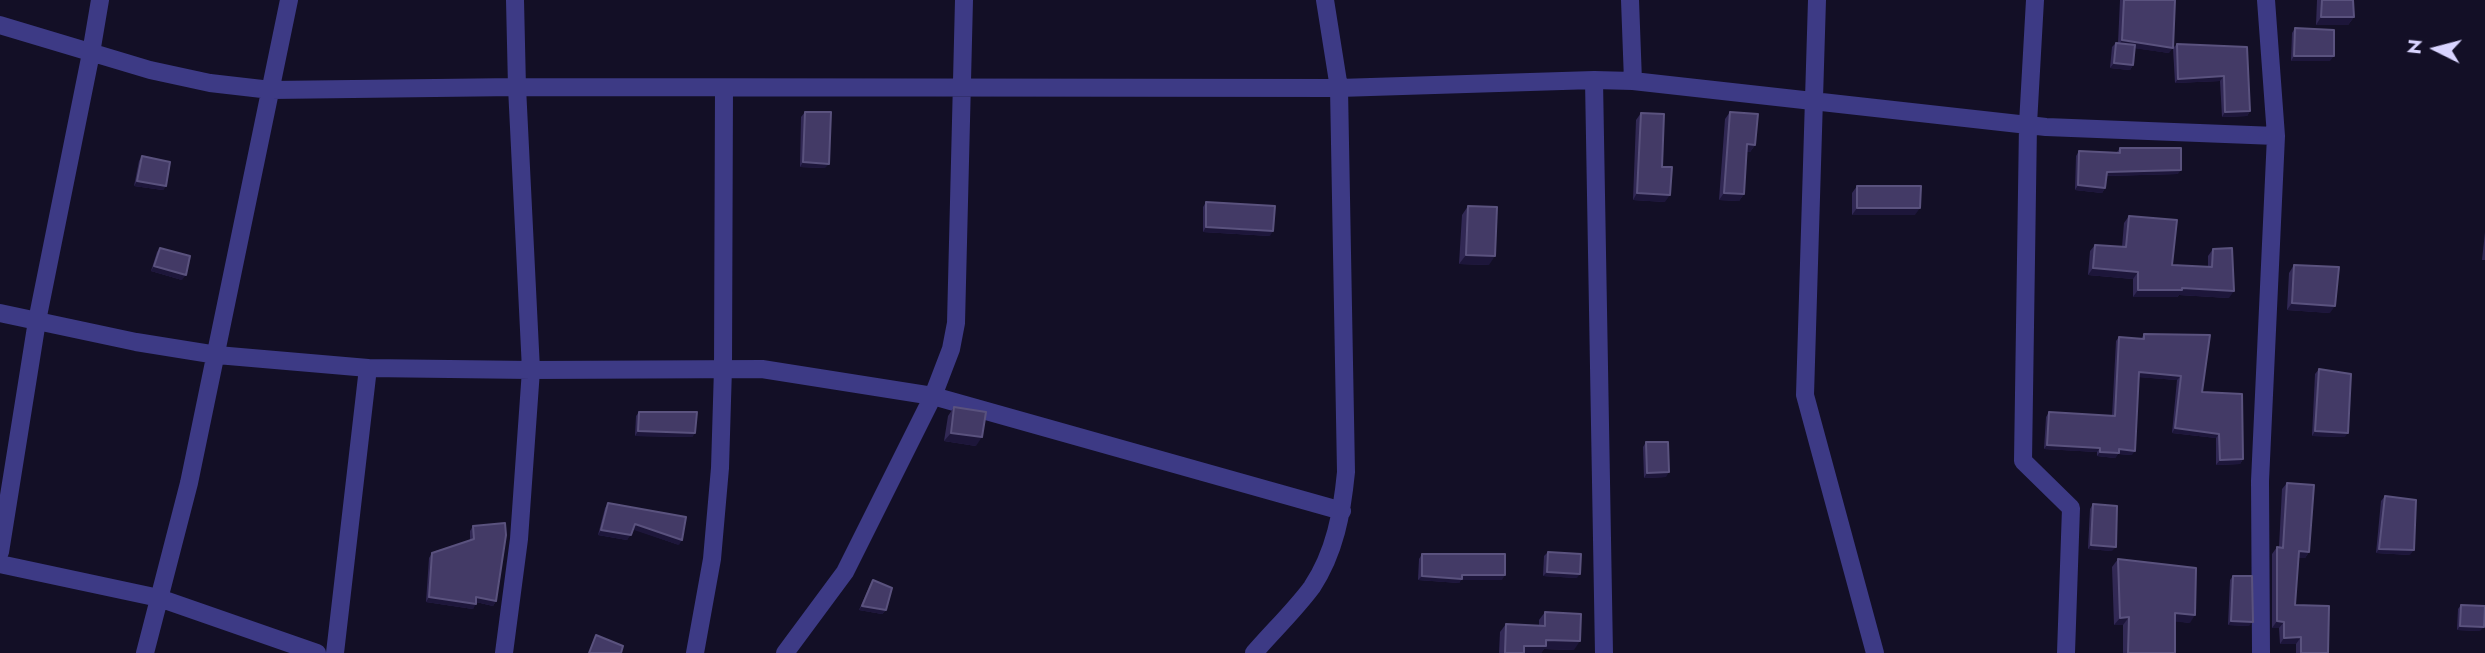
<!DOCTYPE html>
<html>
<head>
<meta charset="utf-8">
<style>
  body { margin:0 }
  #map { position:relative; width:2485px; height:653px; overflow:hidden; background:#130f26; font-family:Jost,sans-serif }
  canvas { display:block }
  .north { position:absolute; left:2401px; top:14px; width:70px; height:70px; -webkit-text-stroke:5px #130f26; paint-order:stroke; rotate:276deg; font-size:19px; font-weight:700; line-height:28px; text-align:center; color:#d9d4ff }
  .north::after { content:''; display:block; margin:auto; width:24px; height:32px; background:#d9d4ff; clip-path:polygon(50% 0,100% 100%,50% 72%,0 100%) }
</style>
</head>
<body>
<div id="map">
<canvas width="2485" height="653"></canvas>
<div class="north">N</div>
</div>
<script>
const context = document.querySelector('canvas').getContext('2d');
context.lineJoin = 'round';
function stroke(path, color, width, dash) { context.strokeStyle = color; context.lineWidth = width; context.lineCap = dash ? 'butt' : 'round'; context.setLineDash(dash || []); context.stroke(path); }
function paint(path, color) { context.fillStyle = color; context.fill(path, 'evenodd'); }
const minor = new Path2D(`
  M1630,0l3,81
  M1817,0l-12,395 70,258
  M2035,0l-7,124 -5,337 48,47 -5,145
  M0,25l150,45 60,13 61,7 246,-3 822,1 255,-8 39,1 413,46 230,9
  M1594,80l10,573
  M0,313l136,29 81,13 151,13 163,2 231,-1 171,27 409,115
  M0,552l37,-231 54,-268 9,-53
  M0,564l159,34 158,55
  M145,653l44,-170 100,-483
  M335,653l33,-285
  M504,653l15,-114 12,-169 -14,-283 -2,-87
  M695,653l17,-94 8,-91 3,-100 1,-280
  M785,653l60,-81 88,-176 18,-47 5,-26 8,-323
  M1254,653c19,-22 41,-43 58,-66 23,-35 30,-74 34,-115l-7,-384 -14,-88
  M2261,653l-1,-172 16,-345 -10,-136`);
const wall = new Path2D(`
  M2120,0h55l-6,53 -34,-5 -2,17 -3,5 -20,-2 2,-21 4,-4h2z
  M2317,0h36l1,17 -6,8h-32z
  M2295,28l35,33h-39l1,-28z
  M2177,44l70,3 3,64 -3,5 -25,1 -2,-36 -45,2 -2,-35z
  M805,112l20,56 -25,-1 1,-50z
  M1730,112l25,33 -5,7h-3l-3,42 -5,7 -20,-1 6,-81z
  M1641,113l21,54 3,35 -32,-2 3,-80z
  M2120,148l58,26 -72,2 -1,12 -3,5 -27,-3 1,-34 3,-5 38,1z
  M142,156l24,30 -3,4 -29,-4 5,-25z
  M1857,186l58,29h-63v-22z
  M1206,202l64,34 -67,-4v-25z
  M1468,206l21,59 -30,-1 3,-49z
  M2129,216l43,49 36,2v-11l5,-7 16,49 -50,-3 -2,2h-44v-18l-45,-4 2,-24 5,-6 27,2 2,-24z
  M2485,232v28h-3z
  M160,248l22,32 -31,-9 6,-19z
  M2294,265l36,48 -43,-3 2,-37z
  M2144,334l58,58 41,67 -3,5 -24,1v-27l-44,-5 5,-53 -38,-3 -7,78 -14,-1 -3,4 -18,-2v-4l-53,-3 2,-32 3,-5 63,4 4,-75 3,-4 22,2z
  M2319,369l26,68 -33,-1 3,-62z
  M954,407l22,39 -32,-5 4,-25z
  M639,412l56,21 -3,4 -57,-1 1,-20z
  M1646,442l20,35 -22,1 -1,-31z
  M2287,483l22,69 -4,6h-6l-4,47 33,48h-32v-9h-16l-1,-16h-7v-74l5,-7h2l3,-58z
  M2385,496l25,59 -34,-2 5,-52z
  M608,503l71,42 -46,-16 -6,11 -29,-5 7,-27z
  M2093,504l19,47 -24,-2 2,-40z
  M473,526l23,75 -3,5 -17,-4 -3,7 -47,-7 3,-44 3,-5 38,-13v-9z
  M1548,552l29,26 -34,-2 1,-20z
  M1422,554l80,26h-41l-2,3 -41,-3 1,-21z
  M2118,559l72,64 -15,-2v32h-52v-28h-9l-2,-58z
  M2233,576l16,50 -21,-1 2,-45z
  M873,580l13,30 -4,4 -23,-4 11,-25z
  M2461,605l19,26 -23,-1 1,-21z
  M1545,612l29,38 -30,-1 -3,4h-42l1,-21 6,-8 33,2v-6z`);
const shadedWall = new Path2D(`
  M2321,17h33l-6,8h-32z
  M2122,40l51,8 -4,5 -51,-7z
  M2294,56h40l-4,5h-39z
  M2114,63l19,2 -3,5 -20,-2z
  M2224,76l-4,5 -45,2 3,-4z
  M2250,111l-3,5 -25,1 3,-5z
  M1747,144l8,1 -5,7h-8z
  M803,162l26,2 -4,4 -25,-1z
  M2181,170l-3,4 -74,2 3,-4z
  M137,181l29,5 -3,4 -29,-4z
  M2078,185l27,3 -3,5 -27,-3z
  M1637,193l33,2 -5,7 -32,-2z
  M1724,193l20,1 -5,7 -20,-1z
  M1857,208h63l-5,7h-63z
  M1206,227l67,4 -3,5 -67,-4z
  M1466,255l29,1 -6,9 -30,-1z
  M154,266l32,9 -4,5 -31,-9z
  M2093,268l45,4 -5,7 -45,-4z
  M2182,288l52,3 -5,7 -50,-3 -2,2h-44l5,-7z
  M2292,303l43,3 -5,7 -43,-3z
  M2139,372l42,4 -4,4 -41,-3z
  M2175,428l44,6 -3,4 -44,-5z
  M638,431l57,2 -3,4 -57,-1z
  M2315,431l33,2 -3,4 -33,-1z
  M951,433l31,4 -6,9 -32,-5z
  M2047,445l53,3 -3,4 -53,-3z
  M2119,449l16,2 -3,4 -14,-1 -3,4 -18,-2 3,-4z
  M2243,459l-3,5 -24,1 4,-5z
  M1669,472l-3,5 -22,1 3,-5z
  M635,524l47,16 -3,5 -48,-16z
  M601,530l30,5 -4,5 -29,-5z
  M2091,545l25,2 -4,4 -24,-2z
  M2379,549l35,1 -4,5 -34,-2z
  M2299,551l10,1 -4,6h-10z
  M1547,572l33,2 -3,4 -34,-2z
  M1505,575l-3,5h-41l-2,3 -41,-3 4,-4z
  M429,597l47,7 -3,5 -47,-7z
  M476,597l20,4 -3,5 -21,-5z
  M862,606l24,4 -4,4 -23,-4z
  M2175,613l20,2 -5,8 -20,-2z
  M2129,617l-6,8h-9l6,-7z
  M2231,621l22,1 -4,4 -21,-1z
  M2277,621l7,1 -5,6h-7z
  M2460,626l24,1 -4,4 -23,-1z
  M2301,637l-5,7h-16l4,-6z
  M1546,640l34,1 -6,9 -30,-1 -3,4h-22l5,-7z`);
const building = new Path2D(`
  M2124,0h51l-2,48 -51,-8z
  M2322,0h31l1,17h-33z
  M2295,28l39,2v26h-40z
  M2116,43l19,2 -2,20 -19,-2z
  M2177,44l70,3 3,64 -25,1 -1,-36 -46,3z
  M805,112h26l-2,52 -26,-2z
  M1730,112l28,2 -3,31 -8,-1 -3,50 -20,-1z
  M1641,113l23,1 -2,53h10l-2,28 -33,-2z
  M2120,148h61v22l-74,2 -2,16 -27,-3 1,-34 41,2z
  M142,156l28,6 -4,24 -29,-5z
  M1857,186h64l-1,22h-63z
  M1206,202l69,4 -2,25 -67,-4z
  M1468,206l29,1 -2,49 -29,-1z
  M2129,216l48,4 -5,45 40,2 1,-18 19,-1 2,43 -52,-3v2h-44v-18l-45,-4 2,-23 31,2z
  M160,248l30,8 -4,19 -32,-9z
  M2294,265l45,2 -4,39 -43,-3z
  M2144,334l66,1 -8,57 40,2 1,65 -23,1 -1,-26 -44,-6 6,-52 -42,-4 -4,79 -16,-2v4l-19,-1v-4l-53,-3 2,-33 66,4 4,-79 25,2z
  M2319,369l32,5 -3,59 -33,-2z
  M954,407l32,5 -4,25 -31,-4z
  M639,412h58l-2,21 -57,-2z
  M1646,442h22l1,30 -22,1z
  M2287,483l27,2 -5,67 -10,-1 -4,54 34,1 -1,47h-27v-16l-17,1v-16l-7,-1v-74l6,1z
  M2385,496l31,4 -2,50 -35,-1z
  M608,503l78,14 -4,23 -47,-16 -4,11 -30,-5z
  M2093,504l24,2 -1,41 -25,-2z
  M505,523l1,12 -10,66 -20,-4v7l-47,-7 3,-44 42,-14 -1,-13z
  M1548,552l33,2 -1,20 -33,-2z
  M1422,554h83v21h-43v4l-40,-3z
  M2118,559l78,9 -1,47 -20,-2v40h-47l1,-36 -9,1z
  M2233,576h19l1,46 -22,-1z
  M873,580l19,8 -6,22 -24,-4z
  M2461,605l24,1 -1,21 -24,-1z
  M1545,612l36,2 -1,27 -34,-1v6h-22v7h-19l1,-29 39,2z
  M596,635l27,11 -2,7h-32z`);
stroke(minor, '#3d3a85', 18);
paint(wall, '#312854');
paint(shadedWall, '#1d163a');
paint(building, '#433a66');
stroke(building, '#5a527e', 2);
</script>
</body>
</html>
